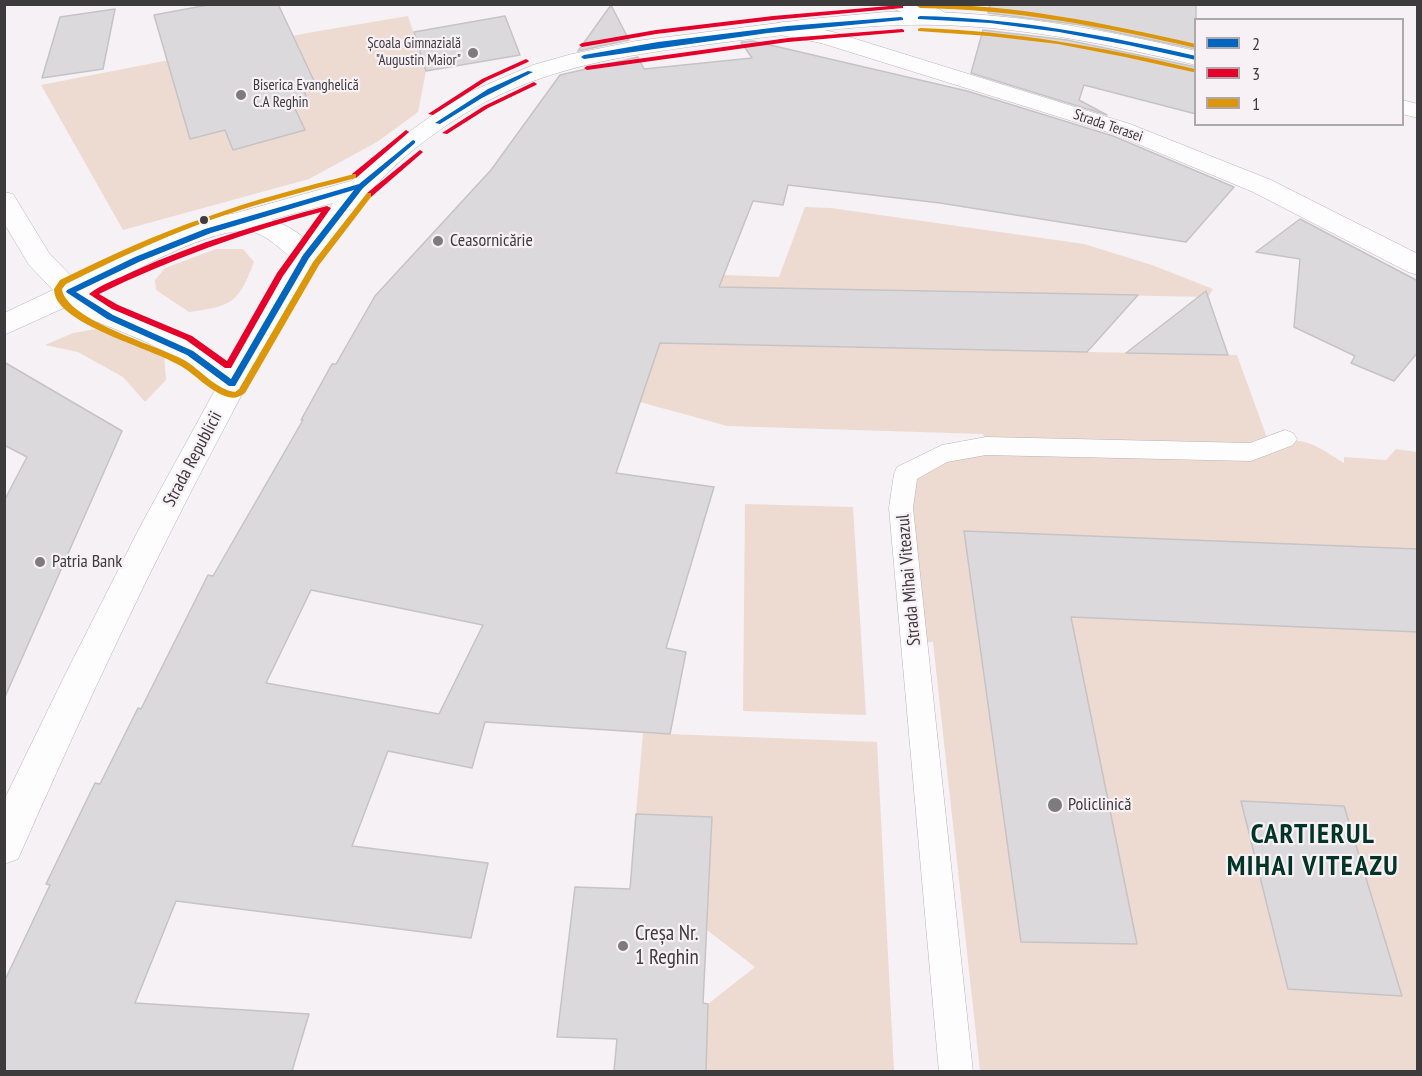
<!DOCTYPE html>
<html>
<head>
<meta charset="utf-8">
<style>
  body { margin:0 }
  #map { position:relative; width:1422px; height:1076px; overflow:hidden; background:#f6f1f4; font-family:"PT Sans Narrow",sans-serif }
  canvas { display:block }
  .frame { position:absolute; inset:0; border:6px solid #3e3b3d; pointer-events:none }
  .legend { position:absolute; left:1194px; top:18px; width:210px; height:108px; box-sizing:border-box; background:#f7f0f4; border:2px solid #ada8ab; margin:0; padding:8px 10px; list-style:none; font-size:18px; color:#3e3b3d }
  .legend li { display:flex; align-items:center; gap:12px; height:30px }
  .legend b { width:30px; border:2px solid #ada8ab }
</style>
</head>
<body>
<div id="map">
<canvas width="1422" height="1076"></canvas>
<div class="frame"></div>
<ul class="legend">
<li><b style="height:8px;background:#0065bd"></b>2</li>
<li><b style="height:8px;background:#e4002b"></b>3</li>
<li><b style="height:8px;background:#db9609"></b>1</li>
</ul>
</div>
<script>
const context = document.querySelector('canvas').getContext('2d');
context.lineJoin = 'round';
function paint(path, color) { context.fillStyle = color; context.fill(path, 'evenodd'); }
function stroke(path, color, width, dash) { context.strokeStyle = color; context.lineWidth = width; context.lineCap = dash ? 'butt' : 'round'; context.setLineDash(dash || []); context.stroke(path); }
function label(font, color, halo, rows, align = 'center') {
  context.font = font + ' "PT Sans Narrow",sans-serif'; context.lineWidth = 4.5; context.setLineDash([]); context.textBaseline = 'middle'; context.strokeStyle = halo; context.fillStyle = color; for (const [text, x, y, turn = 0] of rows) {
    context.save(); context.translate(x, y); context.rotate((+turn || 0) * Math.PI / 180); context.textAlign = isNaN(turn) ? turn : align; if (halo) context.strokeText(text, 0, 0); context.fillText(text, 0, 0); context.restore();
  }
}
const green = new Path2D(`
  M408,16l18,55 -8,41 -41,30 -68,37 -186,51 -82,-145 272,-53z
  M805,207l26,1 253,36 68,21 61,24 -5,8 -554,-11 70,-11 55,2z
  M216,249h27l11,13c-16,42 -22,44 -65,50l-33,-22 -1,-10 10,-12z
  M102,328l62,28 2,24 -21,22 -22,-25 -45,-25 -33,-7 28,-12z
  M649,343l588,12 33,91c31,-14 48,1 74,17v-6l42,3 10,-11 21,3v619h-437l-47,-429 -18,-1 -9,-167 80,-28 -3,-12 -256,-8 -87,-24z
  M745,504l108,3 13,208 -123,-4z
  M643,733l234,9 17,329h-188l2,-67 47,-37 -48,-37 5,-113 -76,-3z`);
const building = new Path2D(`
  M213,4h65l38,81 -13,2 4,12 -15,3 13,28 -72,20 -8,-20 -35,9 -36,-124z
  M990,4h206v45l-115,-24 -93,-12z
  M611,5l18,35 -51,11z
  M115,9l-12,60 -61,9 18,-61z
  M505,16l15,39 -94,16 -12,-39z
  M983,30l84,10 129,27v47l-112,-29 -5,15 28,15 -136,-42z
  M753,41l214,50 146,45 121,51 -48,55 -246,-39 -152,-18 -5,20 -30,-4 -34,86 419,8 -51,57 -427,-9 -44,130 98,14 -48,161 20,4 -16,82 -185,-12 -13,46 -84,-17 -36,95 136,17 -17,75 -295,-37 -41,102 174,11 -17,57h-288v-89l46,-97 -4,-1 49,-101 5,1 38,-76 3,1 67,-134 5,1 90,-156h-2l31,-56h4l39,-68 116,-126 69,-95 78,-18 6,12 108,-11 -11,-16zM311,590l172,35 -44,89 -173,-31z
  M1300,219l118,62v71l-24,29 -43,-18 4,-7 -61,-29 6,-68 -44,-7z
  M1206,291l22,64 -102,-2z
  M4,362l118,69 -118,268v-198l23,-44 -23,-12z
  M964,531l454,18v83l-347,-15 66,327 -116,-2z
  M1241,801l103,5 58,190 -114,-7z
  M636,814l76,3 -9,186 5,1 -2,67h-92l3,-32 -60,-2 18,-150 55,2z`);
const lane = new Path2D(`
  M1285,430l8,3 4,6 -4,6 -42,16 -265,-6 -39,7 -30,17 -4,29 60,564h-34l-50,-564 5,-34 3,-7 45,-22 44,-8 264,6z`);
const street = new Path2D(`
  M891,4c17,0 47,-3 59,14l-3,5 -8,1 -46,-15z
  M783,22l50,10 297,92 141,56 147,74v21l-10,-3 -155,-80 -139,-58 -293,-91 -46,-9 -3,-5 3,-5z
  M4,192l9,2 36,59 25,26c37,-19 75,-37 114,-51 14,-5 29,-13 44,-14 31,-3 72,15 88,42l-4,6c-24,7 -39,-24 -63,-30 -37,-9 -128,44 -163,62l6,5 99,44 47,33 5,8 -5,8c-26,8 -46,-22 -67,-35 -31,-18 -67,-30 -99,-44l-8,-7 -64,29v-22l49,-23 -24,-25 -25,-42z`);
const secondary = new Path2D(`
  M886,12c105,-3 207,15 310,39v14c-85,-20 -171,-38 -258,-40 -69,-2 -136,8 -204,16 -84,11 -168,20 -245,59 -44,23 -90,57 -122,95 -57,66 -96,145 -137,222 -77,144 -146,292 -212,442l-14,5v-64l60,-123 77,-152 102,-186 41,-68 49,-68 -99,27 -9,-2 -4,-6 4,-6 126,-35 38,-35 52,-37 31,-18 61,-26 39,-11 64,-13 174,-22z
  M1402,100l16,4v14l-16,-4z`);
const bus1 = new Path2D(`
  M920,16c95,2 184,19 276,40v4l-68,-15 -69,-13 -69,-9 -72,-4v-2z
  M901,17l2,1v2l-135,13 -184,26 -3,-2 3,-2 74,-13 129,-16z
  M528,71l5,1 -51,26 -42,26 -5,-1 53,-34z
  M413,140l2,1v2l-52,45 -54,70 -74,128h-6l-42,-31 -80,-36 -41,-27 1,-2 68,-33 70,-28 154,-45zM354,190l-51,65 -72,124 -38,-28 -80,-36 -37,-23 65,-31 70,-28z`);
const bus2 = new Path2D(`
  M901,5l2,1v2l-130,12 -117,14 -74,13 -3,-2 3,-2 74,-13 117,-14z
  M902,29l2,1v2l-116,10 -201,28 -3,-2 3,-2 201,-28z
  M526,59l3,2 -1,1 -42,19 -53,34 -5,-1 54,-35z
  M534,82l3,2 -1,1 -48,23 -41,26 -5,-1 42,-27z
  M406,130l3,2 -1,1 -52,45h-4v-4z
  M420,150l3,2 -1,1 -51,44h-4v-4z
  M327,206l4,2 -48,68 -52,92h-6l-39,-28 -74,-31 -23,-15c12,-10 31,-16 45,-23 62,-28 128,-48 193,-65zM321,212l-44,61 -50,88 -35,-25 -74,-31 -19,-11c71,-35 145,-61 222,-82z`);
const bus3 = new Path2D(`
  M919,4c94,0 185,19 277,40v4c-92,-21 -182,-39 -276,-40l-3,-2z
  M920,28c93,3 184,19 275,41l1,2 -3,1 -68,-15 -67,-13 -69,-8 -71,-5v-2z
  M354,174h2v4c-50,13 -101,26 -151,44 -48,18 -93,39 -139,62l-4,5c4,31 95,56 122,71 16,9 31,29 51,32l4,-3 74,-127 54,-69h4v4l-52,68 -74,128c-6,4 -10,6 -17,4 -20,-6 -33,-24 -51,-33 -28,-16 -107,-37 -121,-66 -1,-2 -2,-7 -2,-9l6,-9c47,-23 94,-45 144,-62 49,-18 99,-31 150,-44z`);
const markers = [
  [473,53,6,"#7e7b7d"],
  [241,95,6,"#7e7b7d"],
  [204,220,5,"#3e3b3d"],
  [438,241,6,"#7e7b7d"],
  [40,562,6,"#7e7b7d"],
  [1055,805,8,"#7e7b7d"],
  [623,946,6,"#7e7b7d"]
];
const farPoinames = [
  ["Școala Gimnazială",461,44],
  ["\"Augustin Maior\"",461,61],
  ["Biserica Evanghelică",253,86,"left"],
  ["C.A Reghin",253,103,"left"]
];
const farStreetnames = [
  ["Strada Terasei",1108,126,19]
];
const poiNames = [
  ["Ceasornicărie",450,241],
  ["Patria Bank",52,562],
  ["Policlinică",1068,805]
];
const streetNames = [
  ["Strada Republicii",193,459,-62],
  ["Strada Mihai Viteazul",909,580,-95]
];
const nearPoinames = [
  ["Creșa Nr.",635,934],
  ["1 Reghin",635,958]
];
const nearDistrictnames = [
  ["CARTIERUL",1313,835],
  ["MIHAI VITEAZU",1313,867]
];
paint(green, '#eddbd2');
paint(building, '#dcd9dd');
stroke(building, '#c6c3c5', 1.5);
stroke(lane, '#b8b4b7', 1);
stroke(street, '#b8b4b7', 1);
stroke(secondary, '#b8b4b7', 1);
paint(lane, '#fefdfd');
paint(street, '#fefdfd');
paint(secondary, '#fefdfd');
paint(bus1, '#0065bd');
paint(bus2, '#e4002b');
paint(bus3, '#db9609');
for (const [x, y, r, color] of markers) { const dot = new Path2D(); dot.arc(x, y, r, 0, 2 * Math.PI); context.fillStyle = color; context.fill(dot); stroke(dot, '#f7f0f4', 2); }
label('15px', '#3e3b3d', '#f7f0f4', farPoinames, 'right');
label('15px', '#3e3b3d', '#f7f0f4', farStreetnames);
label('18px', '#3e3b3d', '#f7f0f4', poiNames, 'left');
label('18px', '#3e3b3d', '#f7f0f4', streetNames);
label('21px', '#3e3b3d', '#f7f0f4', nearPoinames, 'left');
context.letterSpacing = '1.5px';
label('bold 28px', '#003426', '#f7f0f4', nearDistrictnames);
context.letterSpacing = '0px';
</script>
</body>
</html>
